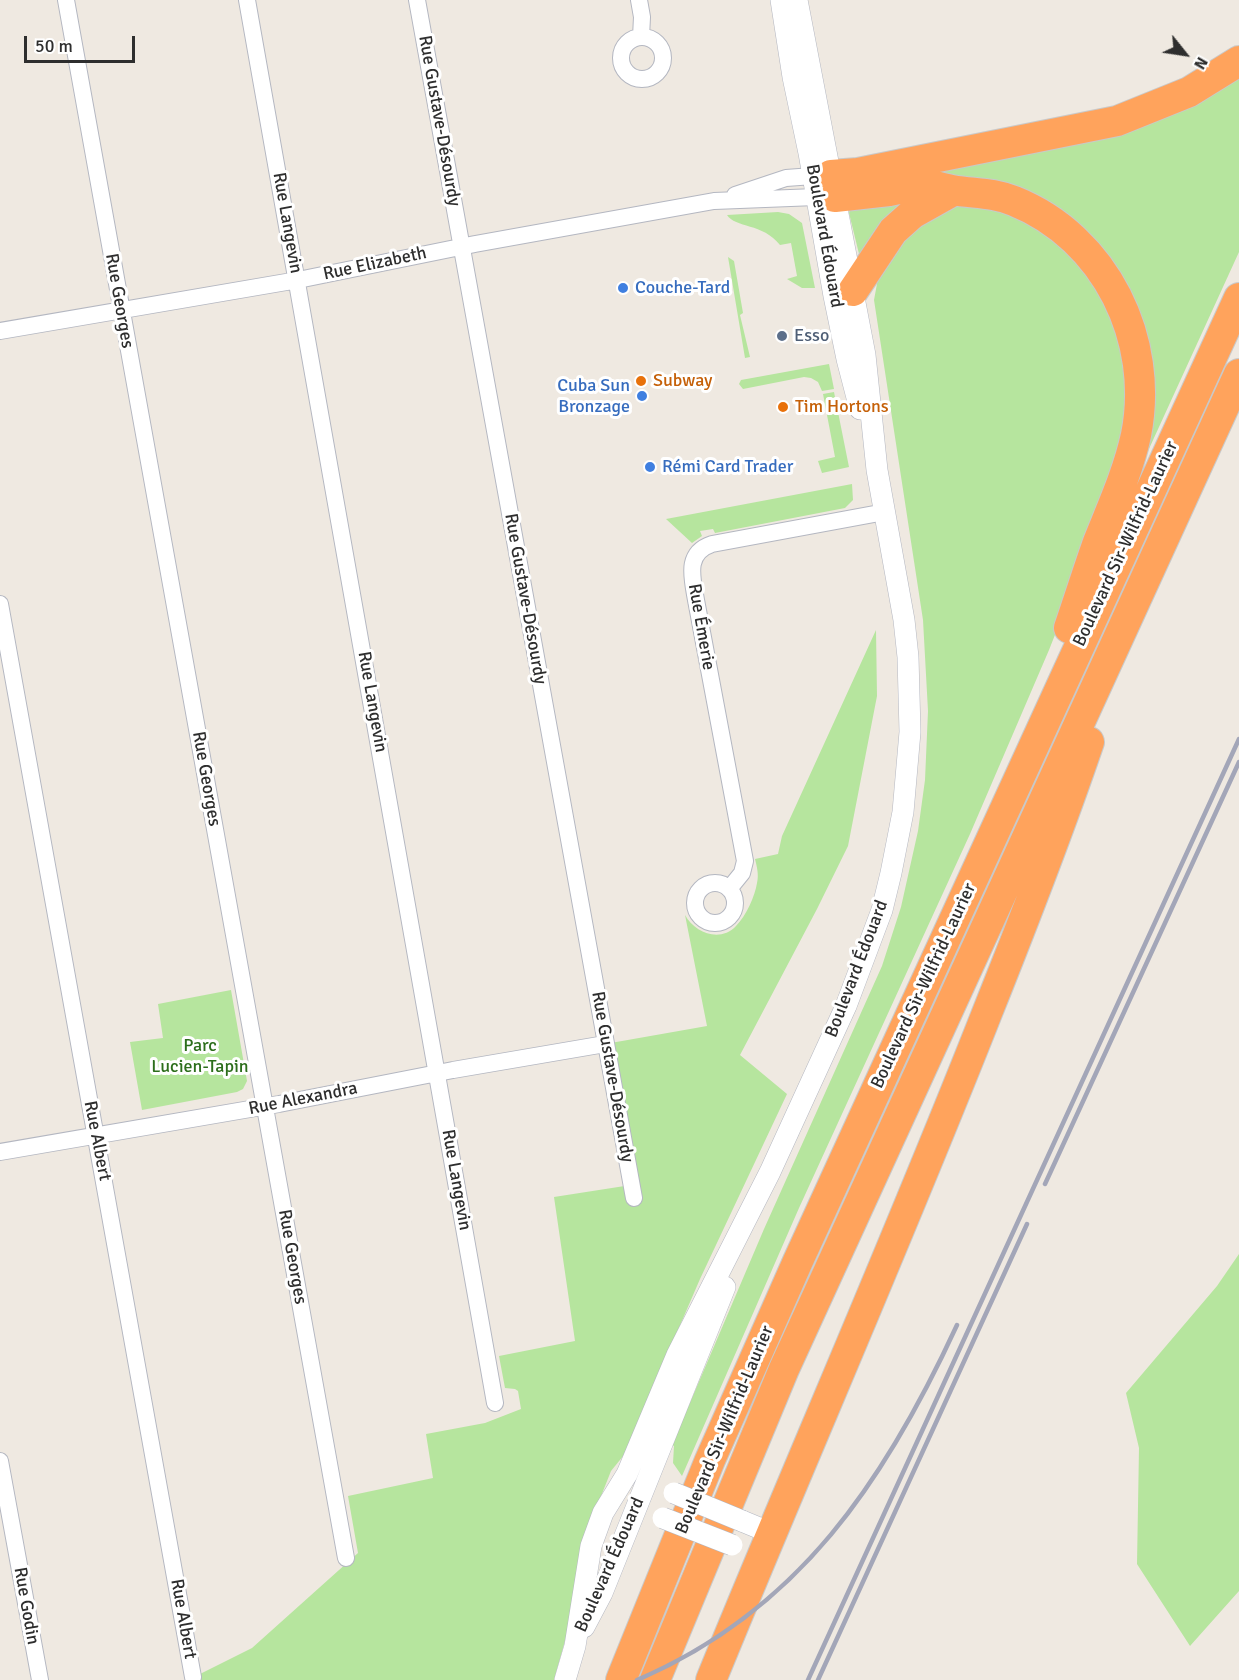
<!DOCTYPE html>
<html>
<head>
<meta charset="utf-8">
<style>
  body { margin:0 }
  #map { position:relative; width:1239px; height:1680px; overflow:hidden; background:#efe9e1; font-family:Signika,sans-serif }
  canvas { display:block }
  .north { position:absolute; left:1155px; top:24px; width:60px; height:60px; -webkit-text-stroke:4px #fff; paint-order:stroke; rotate:120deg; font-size:16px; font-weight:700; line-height:24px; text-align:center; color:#2e2e2e }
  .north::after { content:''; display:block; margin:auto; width:21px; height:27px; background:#2e2e2e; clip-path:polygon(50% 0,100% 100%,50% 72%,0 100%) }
  .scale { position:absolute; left:24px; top:36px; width:111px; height:27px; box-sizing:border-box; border:3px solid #2e2e2e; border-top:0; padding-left:8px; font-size:18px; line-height:21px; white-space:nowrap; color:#2e2e2e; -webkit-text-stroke:4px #fff; paint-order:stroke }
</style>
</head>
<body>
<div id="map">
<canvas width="1239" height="1680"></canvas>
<div class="north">N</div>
<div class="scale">50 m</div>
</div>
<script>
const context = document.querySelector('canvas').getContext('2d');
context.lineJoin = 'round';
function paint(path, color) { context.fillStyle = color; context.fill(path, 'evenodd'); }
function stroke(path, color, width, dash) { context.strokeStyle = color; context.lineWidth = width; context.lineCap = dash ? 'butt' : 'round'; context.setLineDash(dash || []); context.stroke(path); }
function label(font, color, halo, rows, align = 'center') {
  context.font = font + ' Signika,sans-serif'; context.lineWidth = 6; context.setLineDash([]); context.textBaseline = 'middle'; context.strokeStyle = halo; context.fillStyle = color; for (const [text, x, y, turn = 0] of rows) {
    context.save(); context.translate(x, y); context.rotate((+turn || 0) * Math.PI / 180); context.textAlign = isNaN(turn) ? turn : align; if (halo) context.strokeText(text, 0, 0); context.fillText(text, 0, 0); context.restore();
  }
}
const green = new Path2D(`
  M1239,69v183l-91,199 -9,-4 7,-49 -75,-170 -148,-50 27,-14z
  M914,196l-53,66 -12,-49 1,-4z
  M953,204h44l65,40 50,62 19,101 -65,200 -17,43 -79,184 -171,374 -117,268 -9,-13 1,-17 -2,-1 92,-216 118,-263 19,-59 17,-76 7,-51 3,-69 -5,-91 -49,-320 5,-27 13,-28z
  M778,212l11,2 13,9 13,65h-13l-15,-9 10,-3 -6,-33 -11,2c-17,-22 -45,-17 -53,-30z
  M728,257l6,4 9,52 -3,2 10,42 -5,1z
  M829,364l5,25 -12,2 -4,-9 -7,-4 -7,-1 -61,12 -4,-5 2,-4z
  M834,392l15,75 -27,6 -4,-12 17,-4 -12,-63z
  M852,484l1,16 -8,8 -130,25 -2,-4 -13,2 2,5 -10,7 -26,-24z
  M876,630l1,66 -29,150 -31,63 -77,146 47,39 -87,185 -76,176 -13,16 -27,68 -10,70 -20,71h-366l64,-32 106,-95 -10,-57 85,-18 -7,-44 59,-11 36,-14 -3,-18 -3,-2 -10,-1 -6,-32 76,-15 -21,-144 77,-12 -26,-141 102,-18 -22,-111c10,18 35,28 51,11 10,-10 19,-30 21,-43 2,-8 0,-16 -2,-24l23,-5 4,-18z
  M231,990l16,91 -4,8 -6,3 -95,18 -12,-68 33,-4 -5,-34z
  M1239,1254v337l-49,55 -53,-82 2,-116 -13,-55 91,-107z`);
const minor = new Path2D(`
  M66,0c92,520 187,1039 280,1558
  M247,0l248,1403
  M417,0l217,1198
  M639,0l3,17 -1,20
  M621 58a21 21 0 1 1 42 0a21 21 0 1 1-42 0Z
  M735,195l51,-17 27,-2
  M0,331l298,-51 177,-36 239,-43 102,-4
  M0,604l193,1073
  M695 903a20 20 0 1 1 40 0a20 20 0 1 1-40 0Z
  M729,889l13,-16 3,-12 -49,-261c-4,-23 -11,-47 16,-56l173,-32
  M0,1152l279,-48 174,-34 152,-26
  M0,1461l40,219`);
const tertiary = new Path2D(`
  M781,0l12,77 16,76 25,143 13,63 13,50
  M742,1521l29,12
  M584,1627l18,-34 123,-306
  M565,1680l10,-34 16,-100 12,-33 24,-39 50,-119 93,-183 76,-166 36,-96 9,-37 12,-61 7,-80 -2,-75 -4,-37 -27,-150 -12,-115 -68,-355`);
const motorway = new Path2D(`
  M831,175l27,-2 259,-52 72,-29 50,-31
  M835,197c18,-2 36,-4 54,-6 14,-3 31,-6 45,-5 6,1 12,3 18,4 23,4 39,2 62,11 92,37 141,139 122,234 -8,37 -24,72 -38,107 -10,28 -19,57 -29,86
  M853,291l40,-60 19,-17 41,-23
  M621,1680l89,-220 88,-199 441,-963
  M655,1680l129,-311 455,-995
  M711,1680c91,-223 188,-443 276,-667 36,-90 71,-180 102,-271`);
const rail = new Path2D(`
  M1045,1184l194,-422
  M637,1680c162,-69 249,-201 320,-355
  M808,1680l431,-941
  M818,1680l209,-456`);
const tertiaryBridge = new Path2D(`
  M674,1493l68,28
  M663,1518l69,27`);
const markers = [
  [623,288,6,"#3f7fe0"],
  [782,336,6,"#5c6f8a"],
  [641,381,6,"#e8710a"],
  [642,396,6,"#3f7fe0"],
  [783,407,6,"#e8710a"],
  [650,467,6,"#3f7fe0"]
];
const streetNames = [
  ["Rue Gustave-Désourdy",439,121,80],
  ["Rue Langevin",287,223,80],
  ["Boulevard Édouard",824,236,80],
  ["Rue Elizabeth",375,264,-12],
  ["Rue Georges",119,301,80],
  ["Boulevard Sir-Wilfrid-Laurier",1126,544,-65],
  ["Rue Gustave-Désourdy",525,599,80],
  ["Rue Émerie",701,627,80],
  ["Rue Langevin",372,702,80],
  ["Rue Georges",206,779,80],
  ["Boulevard Édouard",857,969,-69],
  ["Boulevard Sir-Wilfrid-Laurier",924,986,-65],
  ["Rue Gustave-Désourdy",612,1077,80],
  ["Rue Alexandra",303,1099,-11],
  ["Rue Albert",97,1141,79],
  ["Rue Langevin",456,1180,80],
  ["Rue Georges",292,1257,80],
  ["Boulevard Sir-Wilfrid-Laurier",725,1430,-67],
  ["Boulevard Édouard",610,1565,-66],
  ["Rue Godin",26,1606,80],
  ["Rue Albert",183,1619,80]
];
const shopNames = [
  ["Couche-Tard",635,288],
  ["Cuba Sun",630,386,"right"],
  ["Bronzage",630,407,"right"],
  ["Rémi Card Trader",662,467]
];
const serviceNames = [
  ["Esso",794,336]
];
const foodNames = [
  ["Subway",653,381],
  ["Tim Hortons",795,407]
];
const parkNames = [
  ["Parc",200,1046],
  ["Lucien-Tapin",200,1067]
];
paint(green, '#b6e59e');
stroke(minor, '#b4b7c1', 18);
stroke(tertiary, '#b4b7c1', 22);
stroke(motorway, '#c9c9c9', 32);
stroke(minor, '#fff', 16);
stroke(tertiary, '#fff', 21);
stroke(motorway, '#ffa35c', 30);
stroke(rail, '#a3a6b8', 4.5);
stroke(tertiaryBridge, '#b4b7c1', 22, []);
stroke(tertiaryBridge, '#fff', 21);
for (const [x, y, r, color] of markers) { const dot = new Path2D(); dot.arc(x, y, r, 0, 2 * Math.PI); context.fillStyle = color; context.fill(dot); stroke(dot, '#fff', 2); }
label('18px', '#2e2e2e', '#fff', streetNames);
label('18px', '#366cbe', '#fff', shopNames, 'left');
label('18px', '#4e5e75', '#fff', serviceNames, 'left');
label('18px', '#c56008', '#fff', foodNames, 'left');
label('18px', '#2c6e1b', '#fff', parkNames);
</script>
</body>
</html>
